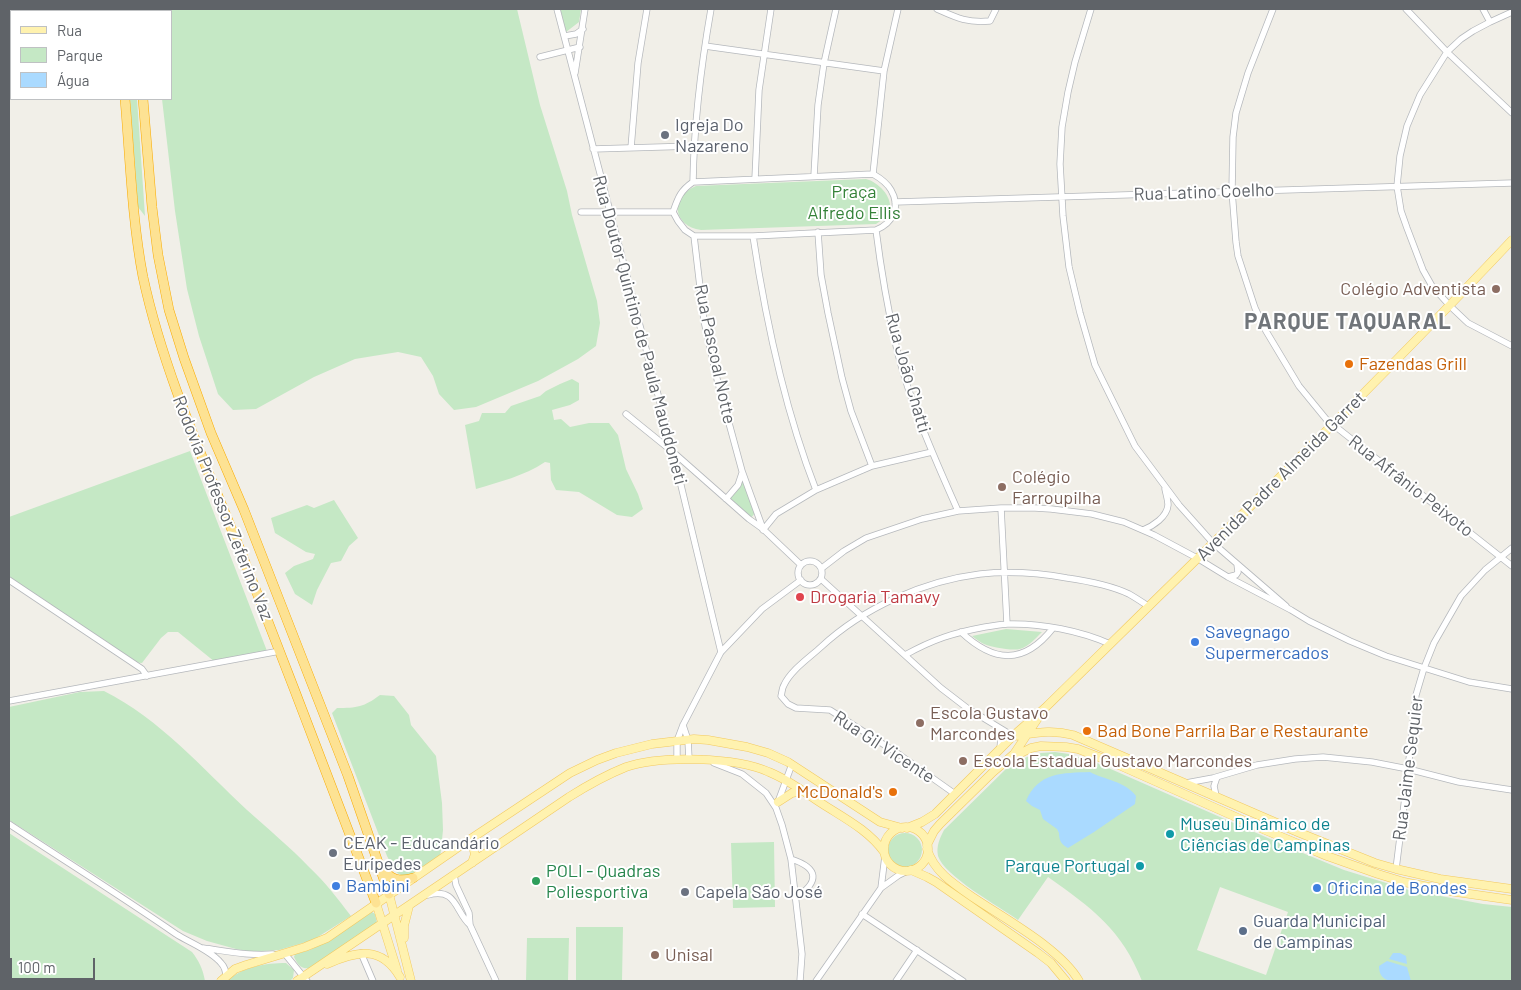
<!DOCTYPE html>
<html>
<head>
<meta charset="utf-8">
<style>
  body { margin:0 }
  #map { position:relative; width:1521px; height:990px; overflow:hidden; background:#f1efe8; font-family:Barlow,sans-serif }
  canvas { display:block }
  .frame { position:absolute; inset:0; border:10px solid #5f6368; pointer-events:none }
  .legend { position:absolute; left:10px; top:10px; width:162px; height:90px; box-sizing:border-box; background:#fff; border:1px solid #bfc1c3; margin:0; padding:6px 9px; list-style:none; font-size:15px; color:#5f6368 }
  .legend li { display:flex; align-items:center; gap:10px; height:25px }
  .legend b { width:25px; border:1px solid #bfc1c3 }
  .scale { position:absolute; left:10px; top:958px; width:85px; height:22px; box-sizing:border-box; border:2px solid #5f6368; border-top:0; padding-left:6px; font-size:15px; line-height:18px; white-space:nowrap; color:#5f6368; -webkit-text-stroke:4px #fff; paint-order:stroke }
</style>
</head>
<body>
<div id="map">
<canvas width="1521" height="990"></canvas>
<div class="frame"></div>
<ul class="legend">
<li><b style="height:6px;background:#fff2af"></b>Rua</li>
<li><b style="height:14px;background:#c5e8c5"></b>Parque</li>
<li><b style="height:14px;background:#aadaff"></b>Água</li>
</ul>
<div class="scale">100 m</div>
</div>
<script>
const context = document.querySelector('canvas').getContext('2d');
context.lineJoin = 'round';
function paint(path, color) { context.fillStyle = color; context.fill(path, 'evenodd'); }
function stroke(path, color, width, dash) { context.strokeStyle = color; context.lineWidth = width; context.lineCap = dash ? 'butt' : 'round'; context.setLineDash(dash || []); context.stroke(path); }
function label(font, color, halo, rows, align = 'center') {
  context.font = font + ' Barlow,sans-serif'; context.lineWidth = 4; context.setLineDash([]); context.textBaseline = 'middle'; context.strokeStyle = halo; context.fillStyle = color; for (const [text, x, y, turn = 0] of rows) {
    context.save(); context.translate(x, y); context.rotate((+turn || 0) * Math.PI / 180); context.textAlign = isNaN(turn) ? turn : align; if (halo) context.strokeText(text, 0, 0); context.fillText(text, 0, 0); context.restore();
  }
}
const green = new Path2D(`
  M152,9h365l23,96 27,86 5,24 25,86 3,22 -4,23 -18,13 -40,22 -62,26 -22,3 -15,-16 -6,-18 -12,-19 -23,-5 -43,7 -41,18 -58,32 -23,1 -15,-16 -19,-58 -12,-47 -12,-78 -13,-112h9v-88h-19z
  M560,9h21l-2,13 -13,10z
  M130,99h7l8,117 -7,-9z
  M866,179c12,3 26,17 24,30 -2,8 -8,11 -14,15l-175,6c-28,-4 -32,-33 -5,-44z
  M572,379l7,4v17l-9,5 -18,5 2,10 7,-1 9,8 19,-4h20l9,12 8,34 12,25 5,15 -11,8 -15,-2 -38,-23 -23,-2 -5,-10 -1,-17 -5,-1c-21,14 -46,20 -69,27l-11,-64 14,-4 3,-8h23l6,-7 29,-10 6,-5 14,-7z
  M190,451l77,200 -52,11 -37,-30h-10l-7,6 -19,25 -11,-1 -122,-83v-62z
  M742,472l14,40 -6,7 -23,-20z
  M334,500l24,38 -9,8 -8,15 -10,2 -14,27 -5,15 -17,-11 -10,-21 9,-7 19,-7 2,-5 -9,-2 -31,-19 -4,-15 36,-13 7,3z
  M1006,629l36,3c-6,6 -13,14 -22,17 -8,2 -31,-2 -38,-6 -4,-2 -7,-5 -10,-7z
  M104,691c56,28 98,77 143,119 21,19 43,37 62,57 16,15 29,32 42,49l-38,24 -34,10 -16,1h-16l-11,-2 -29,-8 -24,-10 -174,-111v-113l71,-15z
  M380,695l14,1 15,19 2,10 25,31 6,47 1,27 -3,29 -27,19c-19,-3 -18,-7 -26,-22l-55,-143 5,-5c20,0 27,-1 43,-13z
  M1055,752l14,2 28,9 196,86 51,21 65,20 74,14 29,3v74h-370c-20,-51 -50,-73 -94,-104l-30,43c-18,-13 -74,-44 -80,-64 -2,-10 2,-18 6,-26l63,-62 20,-11 14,-4zM1220,887l68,25 -22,63 -69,-25z
  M9,833l183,119c7,9 11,17 13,29h-196z
  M888 850a17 17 0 1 1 34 0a17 17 0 1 1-34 0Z
  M774,842l1,65 -42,1 -2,-65z
  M372,912l3,2 2,9 -68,45c-8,2 -12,-5 -15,-11l1,-3 15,-4 21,-11z
  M576,927h47l-1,54h-46z
  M527,938h42l-1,43h-42z
  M286,963l8,7 -1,8 -3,3h-63c15,-14 39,-18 59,-18z`);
const water = new Path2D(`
  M1090,772c15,8 35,9 46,24l-1,8 -41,28 -26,16c-6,-3 -9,-7 -9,-15l-2,-4 -14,-10 -3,-9 -8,-4 -6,-5c12,-29 37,-28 64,-29z
  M1393,953h7l6,3 1,8 -18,-5z
  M1387,961l20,6 4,14c-14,0 -32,4 -32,-15z`);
const minor = new Path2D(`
  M557,9l116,443 48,200
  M937,9c20,9 30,14 53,12l6,-12
  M1091,9l-16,53 -7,30 -6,35 -2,37 3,52 6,51 11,46 15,52 40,81 44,59 34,38 73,63
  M1273,9l-25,64 -12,40 -3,24 -1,54 4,51 2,14 17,52 11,23 33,55 27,33 186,147
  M1406,9l41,43 65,61
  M1483,9l7,13
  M1512,12l-22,10 -17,9 -12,8 -14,13 -27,43 -13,31 -7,30 -3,30 4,25 6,17 16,42 9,16 18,20 18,17 44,23
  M565,36l11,-2 7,-5
  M705,46l179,25
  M540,57l40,-10
  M575,73l10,-64
  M631,148l7,-85 9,-54
  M593,149l101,-3
  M873,174c7,4 14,9 18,16 10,17 2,33 -15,40l-123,6h-59l-9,-6 -7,-9 -5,-9c5,-14 7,-21 20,-30z
  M873,174l11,-103 14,-62
  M814,176l4,-71 6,-42 12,-54
  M755,179l4,-89 12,-81
  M693,182c1,-58 8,-116 18,-173
  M895,202l617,-19
  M581,212h92
  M876,230c5,40 12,80 21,120 14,56 38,109 61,161
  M818,232l3,43 7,38 14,65 9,33 21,55
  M694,236l10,85 13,58 25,92 21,58
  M753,236c13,86 31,172 63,254
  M626,414l47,38 76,67 14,10 38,36
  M726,499l12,-14 4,-12
  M1001,508l6,116
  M763,530l13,-16 40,-24 56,-24 60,-14
  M1143,530c10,-4 24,-13 25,-25 0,-5 -2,-11 -3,-16
  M798 573a12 12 0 1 1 24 0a12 12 0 1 1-24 0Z
  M822,568l22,-17 22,-13 56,-19 36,-8 43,-3h34l16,1 41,5 32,8 30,13 43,23 31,19 63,33 18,11 41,20 36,15 83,26 43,7
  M1228,577l8,-2 2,-3 -1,-8
  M821,579l120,109 26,20 46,28
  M9,580l133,89 5,7
  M961,632c33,31 63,33 92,-4
  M905,655c29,-16 48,-22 80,-28 8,-1 16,-3 23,-3 33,-1 73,7 102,20
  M9,701l271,-50
  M683,725l5,15 1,19
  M996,727l5,11 -1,10
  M677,759v-18l6,-16 38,-73 41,-43 39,-29
  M714,763l28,11 24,19 10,15 6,17 9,34 11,95 -2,27
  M1186,783l27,-5 44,-13 38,-6 28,-2 49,5 36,7 51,13 53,8
  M955,794l-55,-39 -70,-45 -34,-2 -8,-4 -7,-8c1,-3 1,-8 3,-11 7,-15 25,-27 37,-38 42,-39 102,-66 159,-73 29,-3 59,-1 87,4 21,3 43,7 62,16 7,4 13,8 19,12
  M1216,796l-2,-10 3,-9
  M778,802l14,-38
  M9,824c56,37 112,72 167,110 14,9 34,16 45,29 4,4 5,9 5,14
  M791,859c28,9 29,23 4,39
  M1396,869l9,-72 11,-102 8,-27 10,-25 27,-47 24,-26 27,-22
  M454,875l2,10 13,28 1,12 26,56
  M881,888l18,-13 8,-4
  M428,895c29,-8 27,17 42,30
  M862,914l101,67
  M203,948c23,3 46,8 70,6
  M361,953l12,28
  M282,954h3l22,27
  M816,981l65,-93 4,-32
  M896,981l21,-31`);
const major = new Path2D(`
  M1014,736c22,-3 36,-7 59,-1l227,98 75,30 21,6 44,10 72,10
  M1007,760l24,-12 10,-2 25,1 12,2 34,13 153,68 62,26 51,18 26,8 45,9 63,9
  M778,802l14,-9 10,-2
  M884 849a22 22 0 1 1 44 0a22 22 0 1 1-44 0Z
  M907,828l15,-6 13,-8 78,-78 32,-28c158,-155 316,-308 467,-468
  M462,845l6,-1 5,3 2,7 -3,9
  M927,845l7,-14 6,-7 53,-52 21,-18 24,-36
  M927,849c7,23 28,36 47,49 31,21 87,51 105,83
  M911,870l16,7 9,5 102,71 13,10 15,18
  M389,894l22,87
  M376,903l21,67
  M404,938v-12l5,-20
  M327,964c30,-13 54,-19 73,13
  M221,981l14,-12 11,-4 59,-18 22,-9 133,-92 110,-73 27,-13 19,-7 36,-9 42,-5 14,1 39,7 21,6 20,9 92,60 22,6
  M297,981l272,-184c19,-12 37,-22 57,-30 35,-12 110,-10 143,5 20,8 38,22 55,33 22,14 45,26 60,47`);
const highway = new Path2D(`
  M116,9v2
  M134,9l1,2
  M125,99c5,57 7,121 18,178 21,97 63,188 100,280 45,115 89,231 133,346
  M143,99l9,108 6,48 11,55 15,48 27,75 33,77 104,266 41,118
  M383,868c7,12 17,14 30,10`);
const markers = [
  [665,135,5,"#6b7280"],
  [1496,289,5,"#8d6e63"],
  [1349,364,5,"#e8710a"],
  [1002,487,5,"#8d6e63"],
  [800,597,5,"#e0444e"],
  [1195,642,5,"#3f7fe0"],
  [920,723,5,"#8d6e63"],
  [1087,731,5,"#e8710a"],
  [963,761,5,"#8d6e63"],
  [893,792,5,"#e8710a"],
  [1170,834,5,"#0f9aa8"],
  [333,853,5,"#6b7280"],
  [1140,866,5,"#0f9aa8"],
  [536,881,5,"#2e9e5b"],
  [336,886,5,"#3f7fe0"],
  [1317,888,5,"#3f7fe0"],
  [685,892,5,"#6b7280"],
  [1243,931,5,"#5c6f8a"],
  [655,955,5,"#8d6e63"]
];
const worshipNames = [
  ["Igreja Do",675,125],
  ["Nazareno",675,146],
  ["CEAK - Educandário",343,843],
  ["Eurípedes",343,864],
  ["Capela São José",695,892]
];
const parkNames = [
  ["Praça",854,192],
  ["Alfredo Ellis",854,213]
];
const streetNames = [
  ["Rua Latino Coelho",1204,192,-2],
  ["Rua Doutor Quintino de Paula Mauddoneti",640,330,75],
  ["Rua Pascoal Notte",715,354,78],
  ["Rua João Chatti",908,373,74],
  ["Avenida Padre Almeida Garret",1281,476,-45],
  ["Rua Afrânio Peixoto",1411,486,38],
  ["Rodovia Professor Zeferino Vaz",223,508,68],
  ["Rua Gil Vicente",884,747,33],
  ["Rua Jaime Sequier",1408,768,-83]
];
const educationNames = [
  ["Colégio Adventista",1486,289,"right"],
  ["Colégio",1012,477],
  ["Farroupilha",1012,498],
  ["Escola Gustavo",930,713],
  ["Marcondes",930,734],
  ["Escola Estadual Gustavo Marcondes",973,761],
  ["Unisal",665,955]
];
const foodNames = [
  ["Fazendas Grill",1359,364],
  ["Bad Bone Parrila Bar e Restaurante",1097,731],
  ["McDonald's",883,792,"right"]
];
const healthNames = [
  ["Drogaria Tamavy",810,597]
];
const shopNames = [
  ["Savegnago",1205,632],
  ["Supermercados",1205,653],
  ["Bambini",346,886],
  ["Oficina de Bondes",1327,888]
];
const cultureNames = [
  ["Museu Dinâmico de",1180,824],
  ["Ciências de Campinas",1180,845],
  ["Parque Portugal",1130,866,"right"]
];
const leisureNames = [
  ["POLI - Quadras",546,871],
  ["Poliesportiva",546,892]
];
const serviceNames = [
  ["Guarda Municipal",1253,921],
  ["de Campinas",1253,942]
];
const districtNames = [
  ["PARQUE TAQUARAL",1348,322]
];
paint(green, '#c5e8c5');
paint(water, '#aadaff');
stroke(minor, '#b5b8bc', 7);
stroke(major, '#f2c960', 9);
stroke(highway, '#f9ab00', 10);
stroke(minor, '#fff', 5.5);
stroke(major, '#fff2af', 8);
stroke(highway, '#fde293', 9);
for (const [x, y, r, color] of markers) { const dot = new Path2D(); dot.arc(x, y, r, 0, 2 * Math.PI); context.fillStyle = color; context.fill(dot); stroke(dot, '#fff', 2); }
label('18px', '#5b616d', '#fff', worshipNames, 'left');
label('18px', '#348238', '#fff', parkNames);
label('18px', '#5f6368', '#fff', streetNames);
label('18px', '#785e54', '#fff', educationNames, 'left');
label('18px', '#c56008', '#fff', foodNames, 'left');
label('18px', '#be3a42', '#fff', healthNames, 'left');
label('18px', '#366cbe', '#fff', shopNames, 'left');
label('18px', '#0d838f', '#fff', cultureNames, 'left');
label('18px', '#27864d', '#fff', leisureNames, 'left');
label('18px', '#4e5e75', '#fff', serviceNames, 'left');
context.letterSpacing = '1px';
label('bold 22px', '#70757a', '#fff', districtNames);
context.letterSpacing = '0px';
</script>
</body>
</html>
